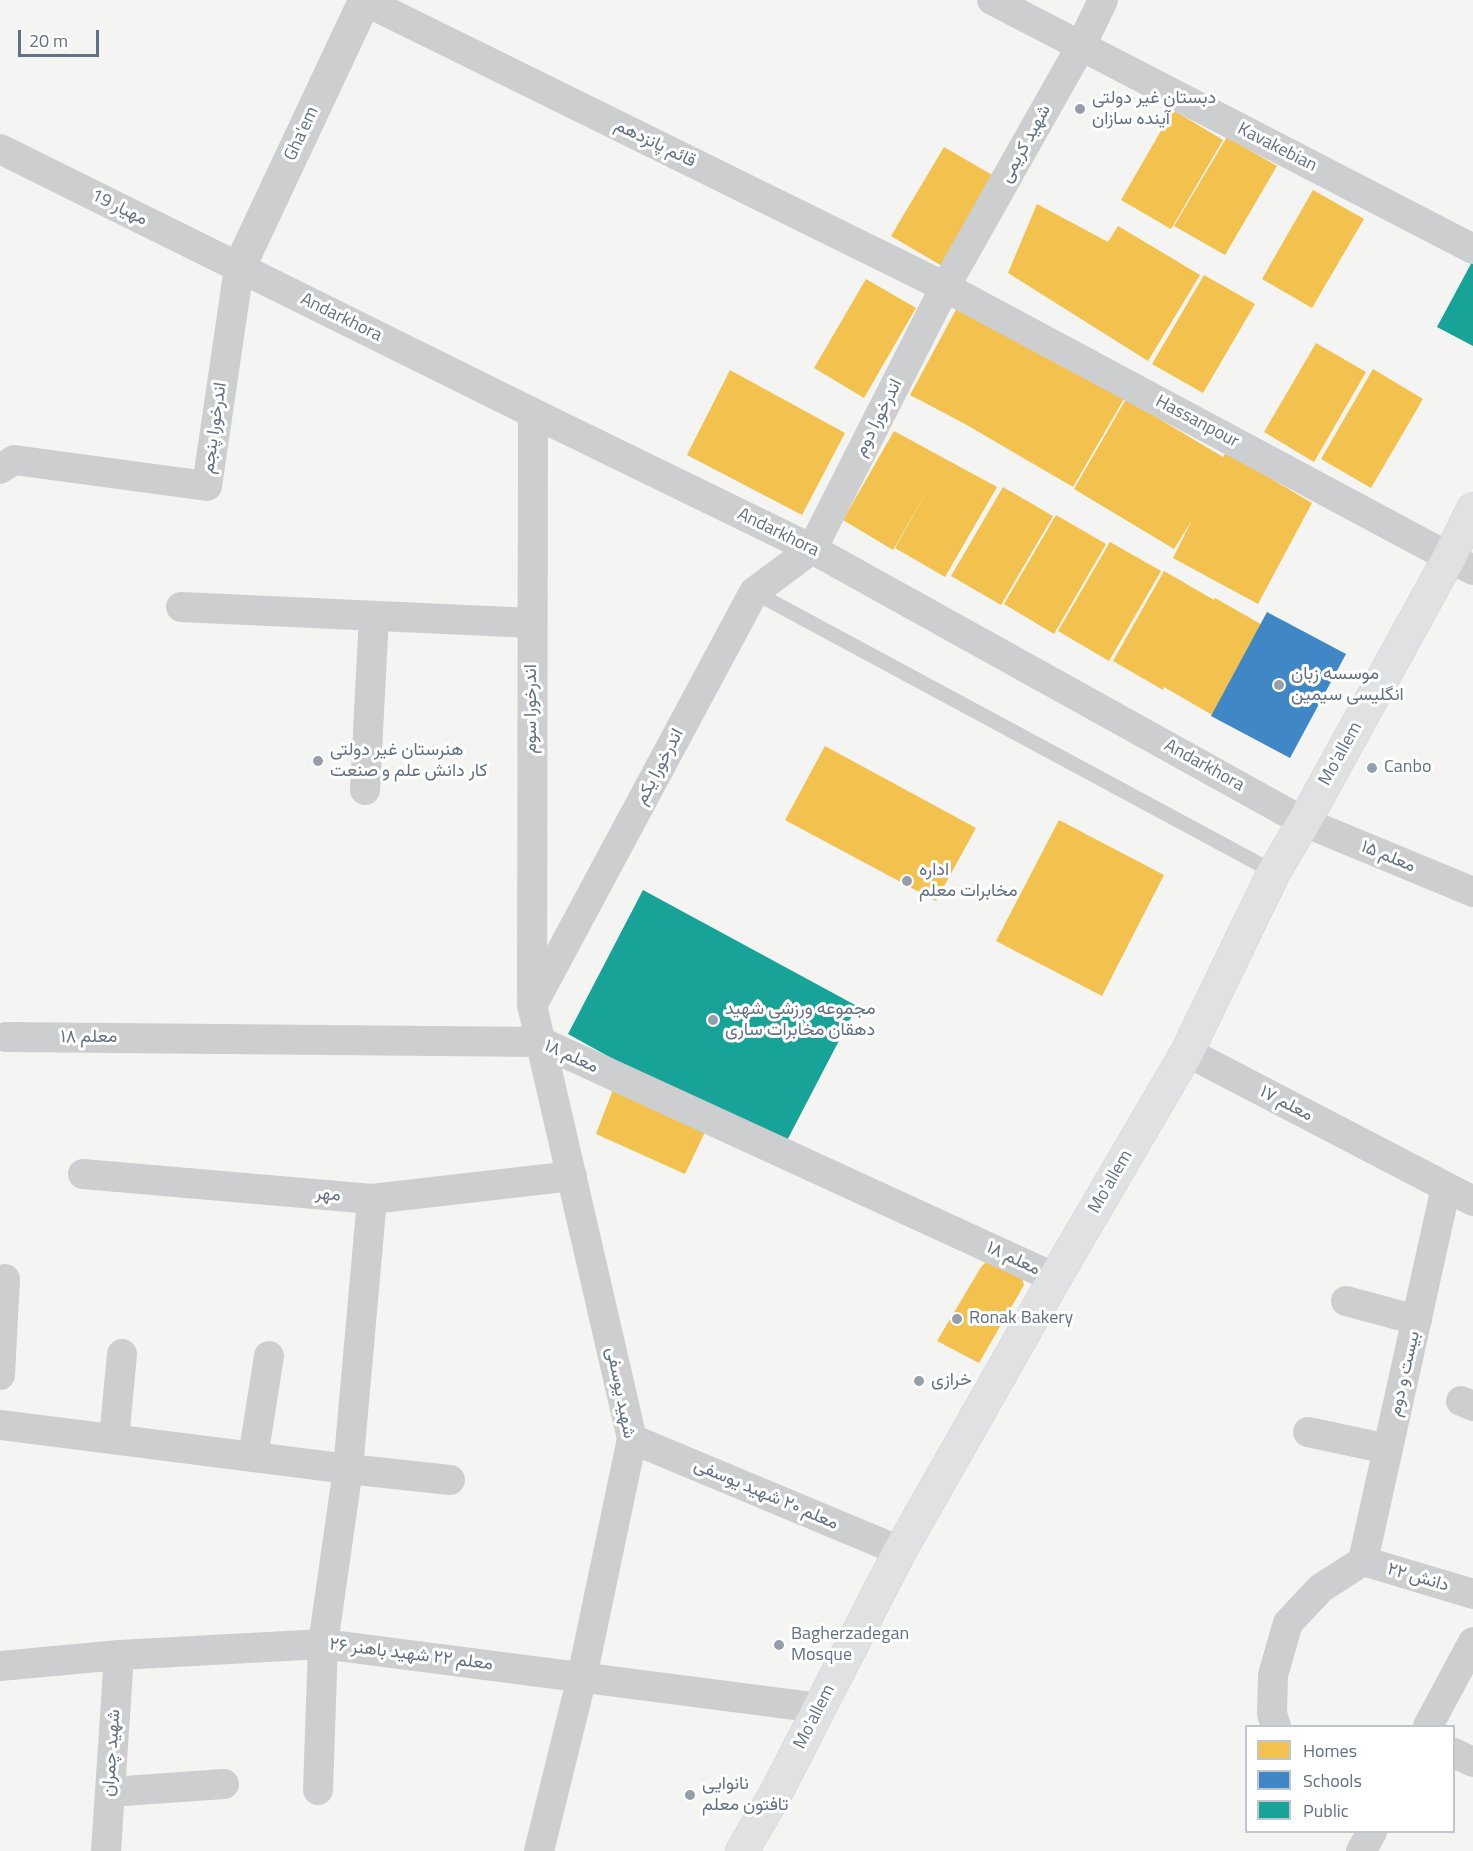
<!DOCTYPE html>
<html>
<head>
<meta charset="utf-8">
<style>
  body { margin:0 }
  #map { position:relative; width:1473px; height:1851px; overflow:hidden; background:#f4f5f2; font-family:"Titillium Web",sans-serif }
  canvas { display:block }
  .legend { position:absolute; left:1245px; top:1725px; width:210px; height:108px; box-sizing:border-box; background:#fff; border:2px solid #c0c6ce; margin:0; padding:8px 10px; list-style:none; font-size:18px; color:#627185 }
  .legend li { display:flex; align-items:center; gap:12px; height:30px }
  .legend b { width:30px; border:2px solid #c0c6ce }
  .scale { position:absolute; left:18px; top:30px; width:81px; height:27px; box-sizing:border-box; border:3px solid #627185; border-top:0; padding-left:8px; font-size:18px; line-height:21px; white-space:nowrap; color:#627185; -webkit-text-stroke:4px #fff; paint-order:stroke }
</style>
</head>
<body>
<div id="map">
<canvas width="1473" height="1851"></canvas>
<ul class="legend">
<li><b style="height:16px;background:#f2c14e"></b>Homes</li>
<li><b style="height:16px;background:#3f88c5"></b>Schools</li>
<li><b style="height:16px;background:#17a398"></b>Public</li>
</ul>
<div class="scale">20 m</div>
</div>
<script>
const context = document.querySelector('canvas').getContext('2d');
context.lineJoin = 'round';
function paint(path, color) { context.fillStyle = color; context.fill(path, 'evenodd'); }
function stroke(path, color, width, dash) { context.strokeStyle = color; context.lineWidth = width; context.lineCap = dash ? 'butt' : 'round'; context.setLineDash(dash || []); context.stroke(path); }
function label(font, color, halo, rows, align = 'center') {
  context.font = font + ' "Titillium Web",Vazirmatn,sans-serif'; context.lineWidth = 6; context.setLineDash([]); context.textBaseline = 'middle'; context.strokeStyle = halo; context.fillStyle = color; for (const [text, x, y, turn = 0] of rows) {
    context.save(); context.translate(x, y); context.rotate((+turn || 0) * Math.PI / 180); context.textAlign = isNaN(turn) ? turn : align; if (halo) context.strokeText(text, 0, 0); context.fillText(text, 0, 0); context.restore();
  }
}
const homes = new Path2D(`
  M1173,110l50,30 -52,89 -50,-29z
  M1227,137l50,29 -52,89 -51,-29z
  M944,147l50,29 -52,90 -51,-30z
  M1313,190l51,29 -52,89 -50,-29z
  M1037,204l71,38 10,-16 82,49 -52,86 -140,-88z
  M1204,275l51,29 -52,89 -51,-29z
  M866,279l50,29 -52,90 -50,-30z
  M958,306l167,91 -52,90 -108,-63 -55,-29z
  M1316,343l50,29 -52,90 -50,-30z
  M1373,369l50,30 -52,89 -50,-29z
  M730,370l115,63 -43,82 -115,-60z
  M1126,399l97,58 3,-5 86,51 -54,101 -85,-46 19,-38 -18,29 -100,-60z
  M894,431l103,56 -52,90 -50,-29 34,-60 -36,62 -50,-30z
  M1003,487l50,29 -52,89 -50,-29z
  M1056,515l50,29 -52,90 -50,-30z
  M1110,542l51,29 -52,90 -51,-30z
  M1164,571l50,29 1,-2 51,29 -52,89 -50,-29 -1,3 -50,-29z
  M825,746l151,82 -40,73 -151,-81z
  M1059,820l105,55 -62,121 -106,-55z
  M614,1087l93,41 -22,46 -89,-40z
  M991,1257l29,15 4,13 -45,78 -42,-22 44,-74z`);
const schools = new Path2D(`
  M1267,612l79,42 -56,104 -79,-42z`);
const public = new Path2D(`
  M1473,260v86l-36,-19z
  M643,890l214,116 -76,146 -213,-118z`);
const service = new Path2D(`
  M754,592l520,280`);
const minor = new Path2D(`
  M363,0l582,287 528,283
  M992,0l481,249
  M0,149l533,264 279,136 492,273 169,70
  M533,413l-1,592 100,434 -50,238 -43,174
  M0,469l14,-9 193,26 32,-218
  M181,607l351,16
  M365,790l9,-174
  M534,1002l220,-410 58,-43 133,-262 136,-241 22,-46
  M6,1037l535,5 514,236
  M1187,1052l286,149
  M83,1174l289,25 200,-23
  M1346,1301l71,19
  M0,1375l5,-96
  M1461,1401l12,5
  M0,1425l348,44 102,11
  M1308,1432l80,17
  M114,1439l8,-85
  M632,1439l268,112
  M253,1457l16,-101
  M1363,1561l83,-374
  M1363,1561l110,33
  M0,1666l119,-11 204,-11 496,64
  M1276,1726l-4,-12 1,-39 15,-52 33,-35 42,-27
  M1428,1726l45,-84
  M1454,1753l19,9
  M318,1790l5,-146 25,-175 24,-270
  M110,1792l114,-8
  M106,1851l13,-196
  M1361,1851l11,-19`);
const tertiary = new Path2D(`
  M239,268l126,-268`);
const secondary = new Path2D(`
  M742,1851l34,-58 124,-242 155,-273 132,-226 87,-180 30,-50 145,-264 24,-49`);
const markers = [
  [1080,109,6,"#959fab"],
  [1279,685,6,"#959fab"],
  [318,761,6,"#959fab"],
  [1372,768,6,"#959fab"],
  [907,881,6,"#959fab"],
  [713,1020,6,"#959fab"],
  [957,1319,6,"#959fab"],
  [919,1381,6,"#959fab"],
  [779,1645,6,"#959fab"],
  [690,1795,6,"#959fab"]
];
const poiNames = [
  ["دبستان غیر دولتی",1092,99],
  ["آینده سازان",1092,120],
  ["موسسه زبان",1291,675],
  ["انگلیسی سیمین",1291,696],
  ["هنرستان غیر دولتی",330,751],
  ["کار دانش علم و صنعت",330,772],
  ["Canbo",1384,768],
  ["اداره",919,871],
  ["مخابرات معلم",919,892],
  ["مجموعه ورزشی شهید",725,1010],
  ["دهقان مخابرات ساری",725,1031],
  ["Ronak Bakery",969,1319],
  ["خرازی",931,1381],
  ["Bagherzadegan",791,1635],
  ["Mosque",791,1656],
  ["نانوایی",702,1785],
  ["تافتون معلم",702,1806]
];
const streetNames = [
  ["Gha'em",302,134,-65],
  ["قائم پانزدهم",655,144,26],
  ["شهید کریمی",1026,144,-61],
  ["Kavakebian",1277,148,27],
  ["مهیار 19",119,208,26],
  ["Andarkhora",341,318,26],
  ["اندرخورا دوم",879,418,-63],
  ["Hassanpour",1197,422,28],
  ["اندرخورا پنجم",215,428,-82],
  ["Andarkhora",778,533,26],
  ["اندرخورا سوم",532,709,-90],
  ["Mo'allem",1341,754,-61],
  ["Andarkhora",1204,766,29],
  ["اندرخورا یکم",660,767,-62],
  ["معلم ۱۵",1388,857,22],
  ["معلم ۱۸",89,1038],
  ["معلم ۱۸",571,1057,24],
  ["معلم ١٧",1286,1104,27],
  ["Mo'allem",1111,1182,-60],
  ["مهر",328,1195,5],
  ["معلم ۱۸",1013,1259,25],
  ["بیست و دوم",1405,1374,-77],
  ["شهید یوسفی",620,1393,79],
  ["معلم ۲۰ شهید یوسفی",766,1495,23],
  ["دانش ۲۲",1418,1578,16],
  ["معلم ۲۲ شهید باهنر ۲۶",411,1655,7],
  ["Mo'allem",815,1717,-63],
  ["شهید چمران",112,1753,-86]
];
paint(homes, '#f2c14e');
paint(schools, '#3f88c5');
paint(public, '#17a398');
stroke(secondary, '#d0d2d3', 34);
stroke(service, '#cdcecf', 15);
stroke(minor, '#cdcecf', 30);
stroke(tertiary, '#cdcecf', 33);
stroke(secondary, '#e0e1e2', 33);
for (const [x, y, r, color] of markers) { const dot = new Path2D(); dot.arc(x, y, r, 0, 2 * Math.PI); context.fillStyle = color; context.fill(dot); stroke(dot, '#fff', 2); }
label('18px', '#627185', '#fff', poiNames, 'left');
label('18px', '#627185', '#fff', streetNames);
</script>
</body>
</html>
